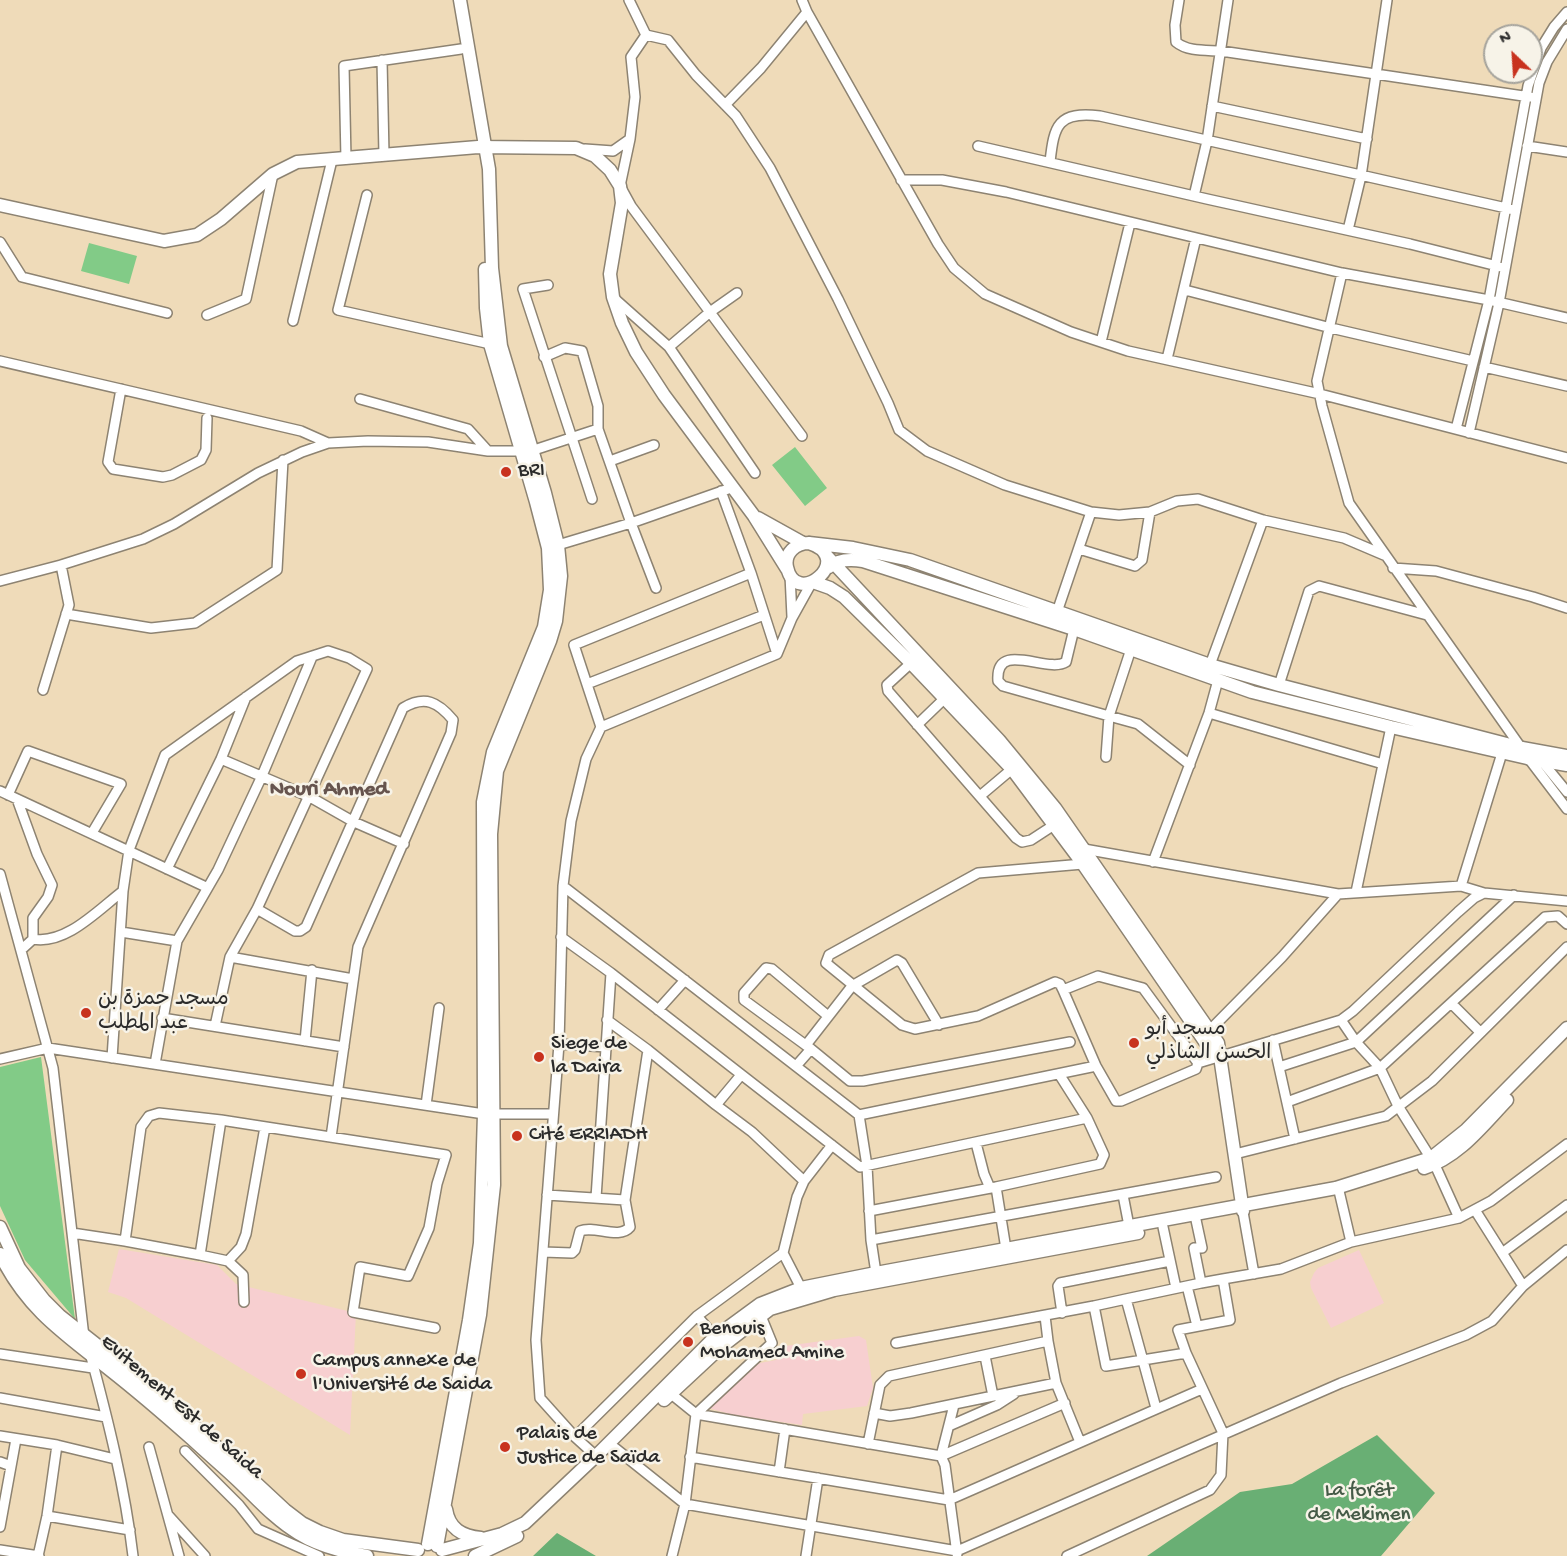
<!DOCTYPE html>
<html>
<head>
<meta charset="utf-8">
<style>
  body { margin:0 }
  #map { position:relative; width:1567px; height:1556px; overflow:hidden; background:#efdbb9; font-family:"Gochi Hand",sans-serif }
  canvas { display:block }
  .north { position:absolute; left:1483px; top:24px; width:60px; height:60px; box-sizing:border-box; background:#f7f3e8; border:2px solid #a5a39c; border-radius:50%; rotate:335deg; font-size:16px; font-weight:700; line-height:24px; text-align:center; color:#2b2b2b }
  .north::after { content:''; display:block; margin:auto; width:21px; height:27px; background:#c8321e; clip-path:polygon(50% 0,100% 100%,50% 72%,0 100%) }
</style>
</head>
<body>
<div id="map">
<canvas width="1567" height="1556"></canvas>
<div class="north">N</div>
</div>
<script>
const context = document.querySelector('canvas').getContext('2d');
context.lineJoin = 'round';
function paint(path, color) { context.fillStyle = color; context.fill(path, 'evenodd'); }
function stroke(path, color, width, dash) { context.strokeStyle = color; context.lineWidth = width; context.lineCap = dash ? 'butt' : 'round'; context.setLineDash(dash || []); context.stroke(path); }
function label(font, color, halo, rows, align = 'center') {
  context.font = font + ' "Gochi Hand","Playpen Sans Arabic",sans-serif'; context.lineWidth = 5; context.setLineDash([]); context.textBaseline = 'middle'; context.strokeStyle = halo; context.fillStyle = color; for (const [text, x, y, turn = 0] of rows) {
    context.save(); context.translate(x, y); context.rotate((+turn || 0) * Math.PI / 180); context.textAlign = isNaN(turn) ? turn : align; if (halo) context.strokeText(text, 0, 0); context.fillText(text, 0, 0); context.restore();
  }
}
const built = new Path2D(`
  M119,1249l98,16 19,19 120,29 -6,122 -224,-137 -18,-6z
  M1359,1250l25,53 -53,25 -20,-40 -1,-6 4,-9 4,-5z
  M859,1336l7,4 7,48 -6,18 -64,8 -1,11 -68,-10 -26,-7 47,-44 21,-4 5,-11 4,-3z`);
const green = new Path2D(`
  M89,243l48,13 -8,28 -48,-13z
  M795,447l32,41 -22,18 -33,-41z
  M41,1057l34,262 -50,-59 -25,-54v-139z`);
const forest = new Path2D(`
  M1377,1435l58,58 -54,63h-234l93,-64 52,-8z
  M557,1533l39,23h-63z`);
const minor = new Path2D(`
  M629,0l17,35 22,5 28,35 40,41 34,52 68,131 50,104 11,27 28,21 78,34 86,27 28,3 31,-3 27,-11 21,-2 65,21 81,18 40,17
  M802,0l5,12 131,232 16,24 31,26 86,38 57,19 192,43 247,64
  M1179,0l-4,25 1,17c12,10 30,8 45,9l309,46
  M646,35l-15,22 4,40 -5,42 -10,47 11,20 171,230
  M382,60l2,95
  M725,105l36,-37 46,-56
  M1212,106l155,33
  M978,146l229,53 203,45 95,24
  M1527,146l40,6
  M585,149l28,2 17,-12
  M346,159l-2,-93 117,-17
  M1050,162c4,-37 8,-51 50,-46l415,94
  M901,180h41l64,12 336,81 147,27 78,18
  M367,195l-29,115 157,35
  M1194,196l13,-55 21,-141
  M1348,230l13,-54 26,-176
  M0,242l22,35 145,36
  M1342,273l-25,108 5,25 27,97 180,256 38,50
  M548,285l-25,4 69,210
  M1185,290l146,38 142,33
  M615,299l54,48 86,126
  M207,315l39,-16 27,-125
  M293,321l39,-161
  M1101,342l29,-119
  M669,347l41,-35 27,-19
  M544,357l21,-9 17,3 16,55v23
  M1167,359l29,-121
  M0,361l301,70 27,12
  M1484,367l83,19
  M121,389l-13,73 5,7 50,8 9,-2 29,-15 5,-10 1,-32
  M360,399l108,30 20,22
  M1456,429l33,-129 39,-214 13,-38 13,-21 13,-15
  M1469,433l30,-130 40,-220 8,-21 20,-33
  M610,461l44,-16
  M721,491l30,82 26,81
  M558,545l73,-22 100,-35
  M1079,549l56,17 7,-6 8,-48
  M1393,568l43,3 97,26 34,11
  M790,575l2,42
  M0,581l61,-16 82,-26 31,-15 84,-51 44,-21 26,-9 40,-2 60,1 60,9h43l67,-22 33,94 25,65
  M1057,612l34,-100
  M66,614l85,14 44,-5 82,-53 6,-110
  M1074,629l-8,33c-19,12 -71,-23 -68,19l5,5 106,30 22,-67
  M911,663l-24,22 1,6 128,147 6,4 9,-2 23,-15
  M1210,665l53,-145
  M587,684l177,-69
  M1279,685l30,-94 10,-5 108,29
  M43,690l26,-85 -8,-40
  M1209,713l174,51
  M917,725l28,-27
  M601,727l-27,-82 177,-72
  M1106,757l3,-41 29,8 52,41
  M221,759l89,38 44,25 50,22
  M1540,759l27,33
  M0,791l206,96
  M8,795l20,-44 93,33 -29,49
  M980,796l32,-27
  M17,799l20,55 15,31 -4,12 -15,21v21l-12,11
  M1084,849l254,45 123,-8 23,7
  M1153,862l56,-149 9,-33
  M167,869l54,-110 25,-62
  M0,874l53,194 31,269
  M563,886l296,229 8,51 4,74 5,33
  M1461,886l41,-133
  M1356,892l35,-165
  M257,909l38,22h5l6,-4 97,-219c22,-13 35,-6 50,12l-2,13 -93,214 -27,190
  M121,932l56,9 41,-71 43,-92 51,-121
  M561,937l50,36 249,194 227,-49 -28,-44
  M33,939c33,6 65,-29 90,-48
  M1063,990l-3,-6 -5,-2 -77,34 -63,13 -13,-4 -76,-62 3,-8 149,-82 105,-9
  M1452,1004l28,28
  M658,1010l27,-30
  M828,1016l-56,-47 -6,-1 -22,25v7l67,49 39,32h13l207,-39
  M162,1018l182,29
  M607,1020l41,30 68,55 25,-30
  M1341,1020l15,22 24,26 18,38 37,59 24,53
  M215,1026l15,-69
  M1209,1031l73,-74 56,-63
  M1273,1040l22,99
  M305,1041l7,-71
  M559,1044l47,3
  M806,1045l46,-59 45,-26 5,3 37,62
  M112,1058l11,-167 6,-41 36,-95 132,-94 31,-10 21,7 18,11 -110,240 -27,48 123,22
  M0,1059l48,-11 436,66h69
  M1198,1063l-55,-75 -45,-12 -35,14 33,76 20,35h5l75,-32 2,-6 143,-43 12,-9 105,-99 16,-14 10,-5 83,8
  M155,1064l22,-123
  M796,1066l15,-17
  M1279,1067l77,-25 158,-147
  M1287,1102l93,-34 165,-151 13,-1 9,8
  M426,1105l13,-97
  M716,1105l36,27 52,49
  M859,1115l237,-49
  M976,1143l8,31 6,14
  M1235,1154l151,-38 46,-35 135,-134
  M996,1187l104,-23 4,-9 -17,-37
  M1339,1191l12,51
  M547,1195l78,5
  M1123,1195l6,31
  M596,1198l15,-225
  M1475,1210l48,76
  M869,1211l127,-24 10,62
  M1243,1212l11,62
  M1163,1227l13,61
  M72,1233l53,8 75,14 21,-135
  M871,1240l345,-63
  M125,1241l16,-114 8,-11 10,-3 62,7 225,35 -9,29 -8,44 -21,48 -48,-9 -7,45 82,16
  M543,1252l29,1 3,-3 5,-19c15,-6 39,9 50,-4l-5,-27 23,-150
  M783,1253l18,35
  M1502,1253l65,-48
  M200,1255l28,6 15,14 1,27
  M228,1261l13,-14 5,-13 19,-107
  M1223,1279l58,-10 70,-27 108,-24 32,-17 76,-57
  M1187,1286l10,40
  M1126,1299l-32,7 12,60 80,-13 -8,-23 52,-10 -7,-41 -22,4 -7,-35h8l-6,-28
  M1062,1313l-4,-27 2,-3 110,-22
  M697,1316l18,21
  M1045,1316l3,25
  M896,1343l198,-37
  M90,1353c18,67 35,135 43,203
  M0,1354l93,14
  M985,1356l8,40
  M670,1393l26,21 245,42 4,9 12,89
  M0,1398l106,19
  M954,1405l-13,51 124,-53
  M1156,1408l-30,-109 75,-16
  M874,1413l16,3 21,-3 145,-30
  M949,1426l48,-21 17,-11
  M0,1436l57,9 58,14
  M575,1437l122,-121 86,-63 14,-56 7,-16 28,-36
  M868,1444l12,-59 9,-9 159,-35 8,42 24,59
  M149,1447l30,109
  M615,1448l70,56 272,47 384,-168 125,-48 26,-14 31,-35 44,-36
  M185,1451l54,54 19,24 61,27
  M596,1456l-21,-19 -35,-39 -4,-58 23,-296 4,-158 8,-65 15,-62 15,-32 176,-73 15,-36 20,-36
  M690,1457l259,43 253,-111
  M0,1462l11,4
  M779,1472l6,-43
  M168,1515l37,41
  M47,1516l83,14
  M0,1527l16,-88
  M0,1550l39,6
  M38,1556l9,-40 10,-71
  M672,1556l13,-52 11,-90 76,-71 -11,-27
  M806,1556l12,-78
  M1067,1556l143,-66 11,-15 2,-42 -37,-80`);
const major = new Path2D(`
  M0,205l164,36 33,-6 24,-16 52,-45 24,-12 181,-15 98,1 19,8 15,14 10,16 2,17 -12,71 3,23 9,26 14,29 28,43 90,121 33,53
  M758,518l45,25
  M809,543c48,15 -13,67 -22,24 -3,-14 9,-24 22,-24l44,5 57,12 300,105 69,20 243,63 45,8
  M825,554l174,186 56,68 163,235 25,168
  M829,567c9,-8 22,-8 34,-6l211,68 178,63 139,35 136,31 40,7
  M813,582l17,6 14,9 67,66 101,106 71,95 127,185 11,8
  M1424,1168c35,-11 59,-43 83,-68
  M0,1227l19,41 25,32 16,16 66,52 74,63 85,79 17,13 18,9 23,8 75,10
  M0,1254c26,54 63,79 109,115 28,22 56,46 83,70 14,13 28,25 41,37 21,19 40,42 65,57 21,13 44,19 69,23
  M664,1400l57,-53 49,-38 64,-19 304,-57
  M446,1509c3,20 16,27 35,29
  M428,1544l41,-224 11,-77 4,-129 -1,-312 10,-50 51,-125 6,-37 -2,-42 -12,-46 -46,-158 -4,-36 -1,-39
  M437,1546l43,-231 14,-130 -3,-351 6,-63 53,-130 6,-20 5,-45 -3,-31 -13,-52 -44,-147 -9,-78 -3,-99 -29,-169
  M442,1550l60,-16 23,-11 71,-67 119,-119 45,-33 41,-16 75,-15 460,-85 95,-30 35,-28 101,-102
  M475,1556l42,-20`);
const markers = [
  [506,472,6,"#c8321e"],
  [86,1013,6,"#c8321e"],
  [1134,1043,6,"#c8321e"],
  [539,1057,6,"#c8321e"],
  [517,1136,6,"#c8321e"],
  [688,1342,6,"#c8321e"],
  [301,1374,6,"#c8321e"],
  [505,1447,6,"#c8321e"]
];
const poiNames = [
  ["BRI",518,472],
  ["مسجد حمزة بن",98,1001],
  ["عبد المطلب",98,1025],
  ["مسجد أبو",1146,1031],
  ["الحسن الشاذلي",1146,1055],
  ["Siege de",551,1045],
  ["la Daira",551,1069],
  ["Cité ERRIADH",529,1136],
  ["Benouis",700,1330],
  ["Mohamed Amine",700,1354],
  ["Campus annexe de",313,1362],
  ["l'Université de Saida",313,1386],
  ["Palais de",517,1435],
  ["Justice de Saïda",517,1459]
];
const streetNames = [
  ["Evitement Est de Saida",181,1408,41]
];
const parkNames = [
  ["La forêt",1359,1492],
  ["de Mekimen",1359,1516]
];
const neighbourhoodNames = [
  ["Nouri Ahmed",329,791]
];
paint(built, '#f7cfd0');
paint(green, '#82cb87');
paint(forest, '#69af74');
stroke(minor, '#8d8372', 12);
stroke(major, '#8d8372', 15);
stroke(minor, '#fff', 9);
stroke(major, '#fff', 12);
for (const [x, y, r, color] of markers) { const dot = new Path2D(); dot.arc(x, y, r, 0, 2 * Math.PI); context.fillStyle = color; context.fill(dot); stroke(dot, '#f7f3e8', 2); }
label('21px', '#2b2b2b', '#f7f3e8', poiNames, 'left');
label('21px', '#2b2b2b', '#f7f3e8', streetNames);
label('21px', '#455b47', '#f7f3e8', parkNames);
label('bold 22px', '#66544e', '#f7f3e8', neighbourhoodNames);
</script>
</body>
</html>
